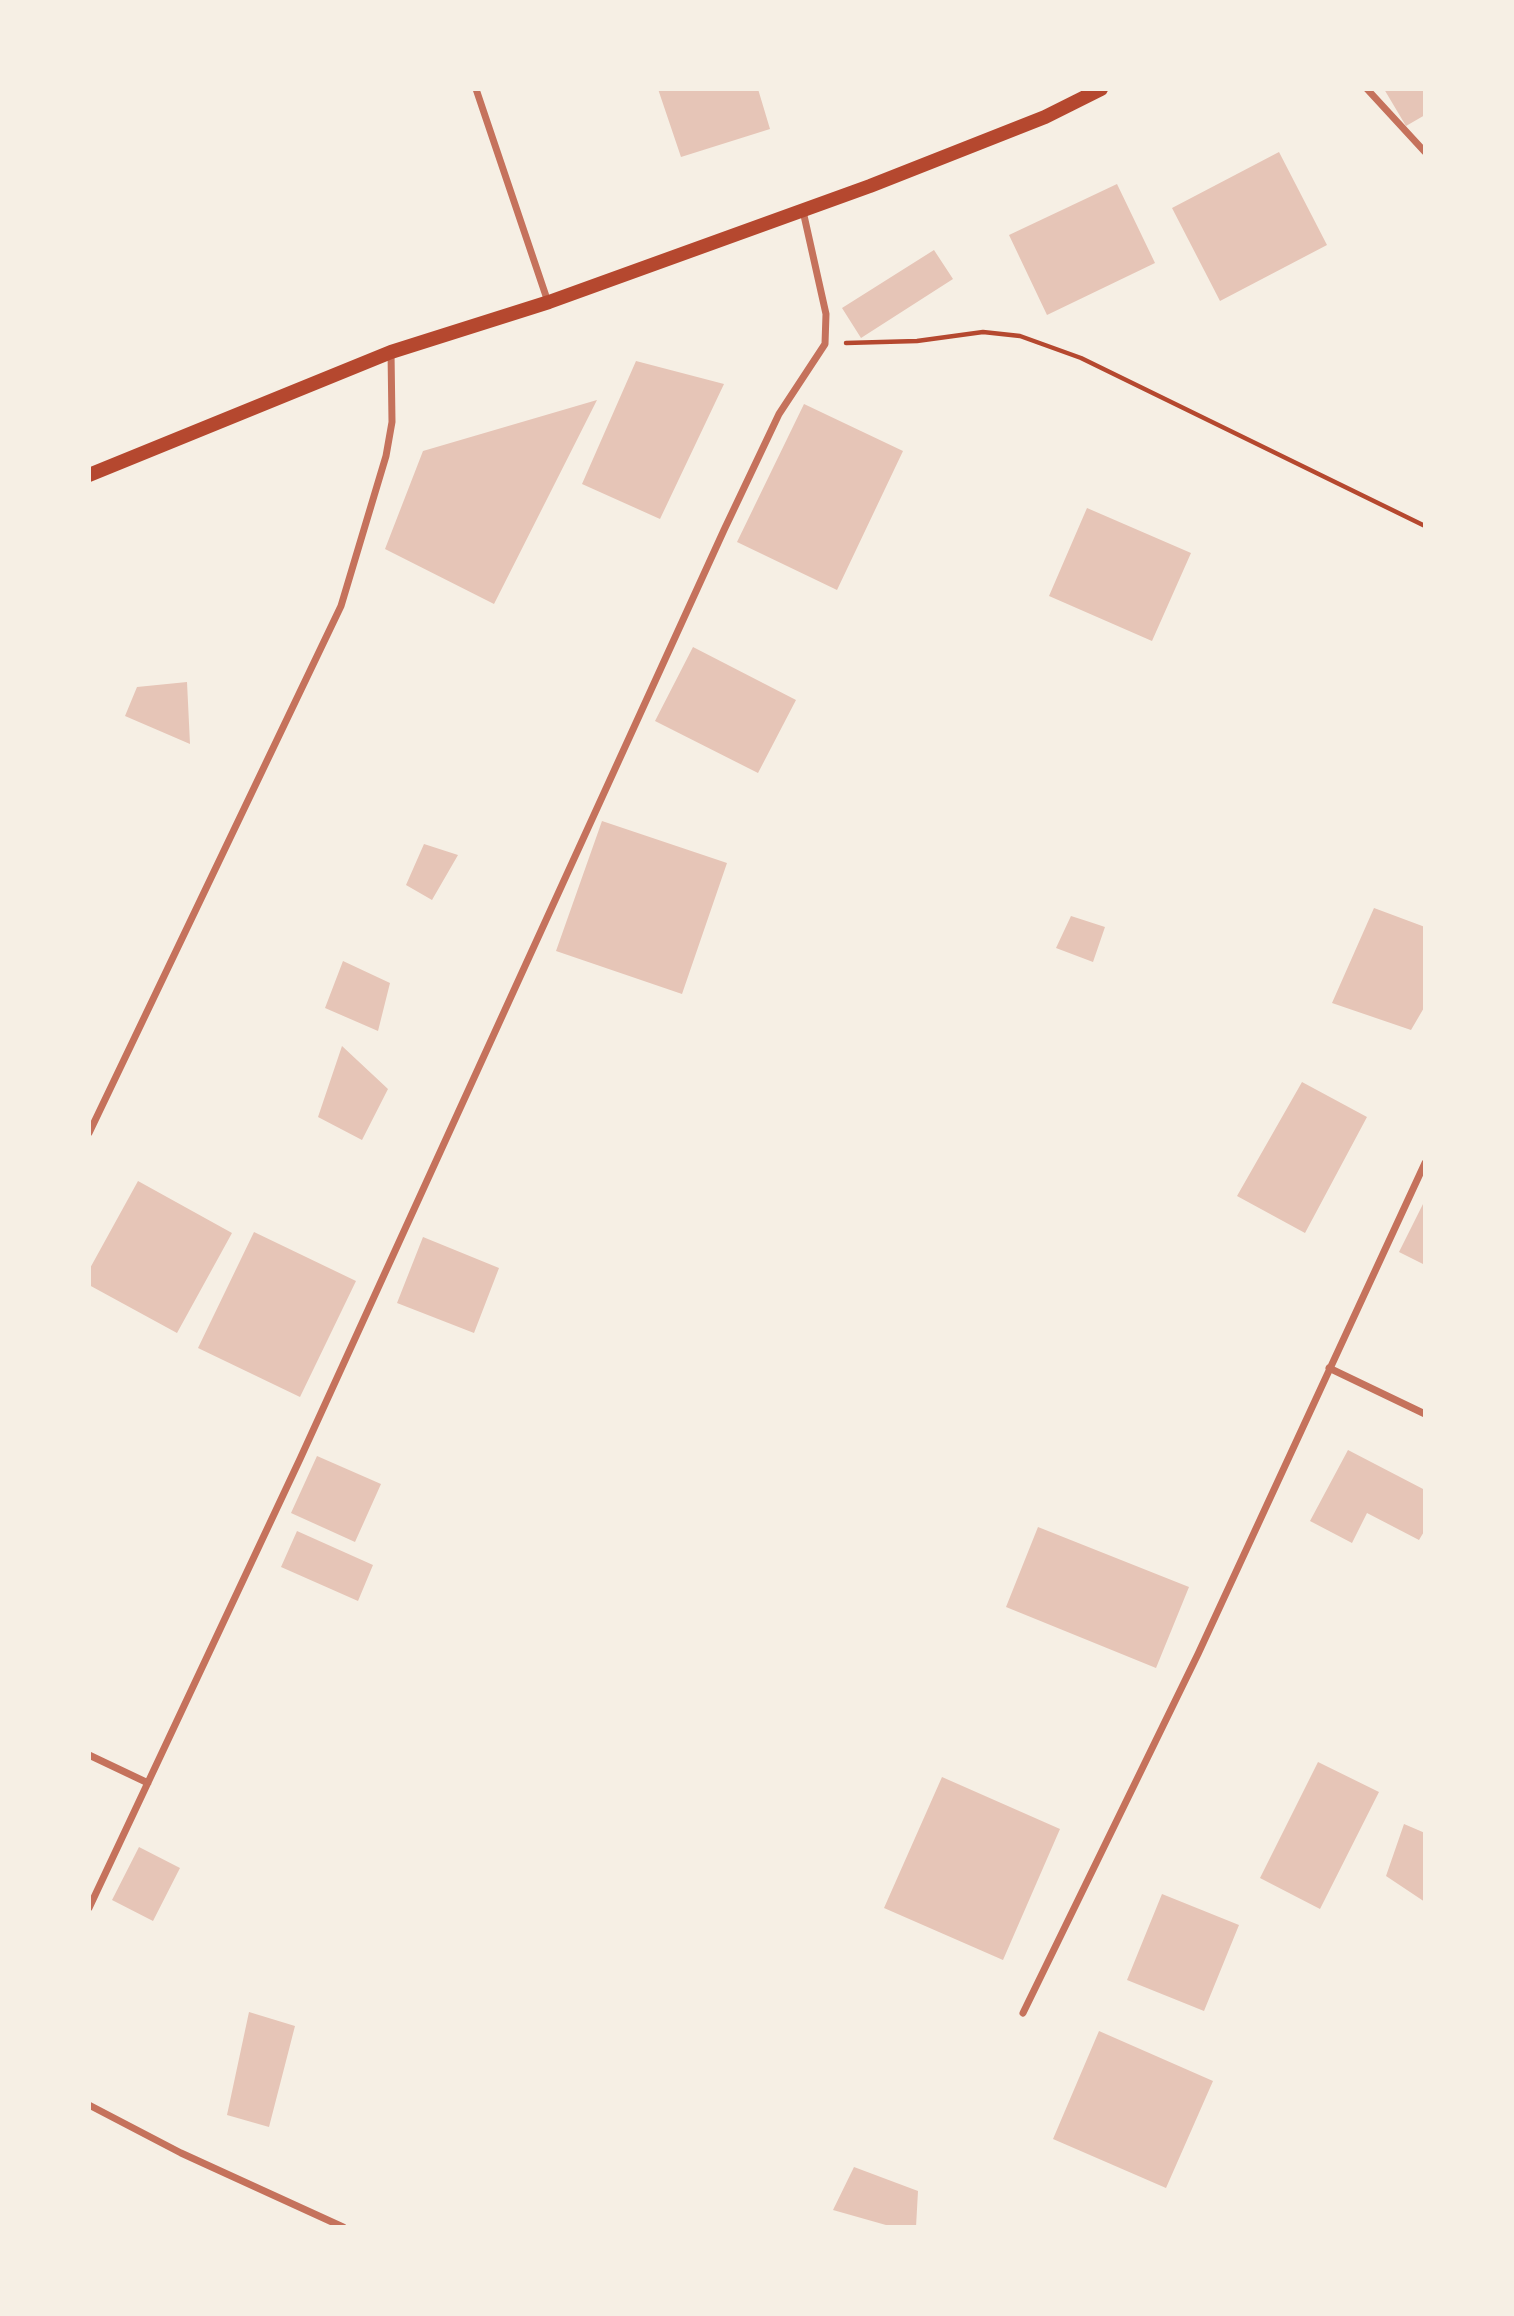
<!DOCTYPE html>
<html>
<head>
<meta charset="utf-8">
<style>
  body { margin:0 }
  #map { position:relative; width:1514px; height:2316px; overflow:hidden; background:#f6efe4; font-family:"Fira Sans Condensed",sans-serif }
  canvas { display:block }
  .frame { position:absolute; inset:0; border:91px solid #f6efe4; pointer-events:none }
</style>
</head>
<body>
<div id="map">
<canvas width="1514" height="2316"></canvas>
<div class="frame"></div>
</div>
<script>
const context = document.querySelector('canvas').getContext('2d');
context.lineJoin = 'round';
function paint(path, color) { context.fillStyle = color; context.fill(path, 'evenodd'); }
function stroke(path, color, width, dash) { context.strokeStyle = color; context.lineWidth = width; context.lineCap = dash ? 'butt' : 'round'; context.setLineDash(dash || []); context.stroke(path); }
const building = new Path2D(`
  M658,89h100l12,40 -89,28z
  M1384,89h41v26l-19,11z
  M1279,152l48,93 -107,56 -48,-93z
  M1117,184l38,79 -108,52 -38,-80z
  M934,250l19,29 -92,59 -19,-30z
  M636,361l88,23 -64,135 -78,-35z
  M597,400l-103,204 -109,-55 38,-98z
  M804,404l99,47 -66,139 -100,-48z
  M1087,508l104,45 -39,88 -103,-45z
  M693,647l103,53 -38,73 -103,-52z
  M187,682l3,62 -65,-28 12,-29z
  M602,821l125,42 -45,131 -126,-43z
  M424,844l34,11 -26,45 -26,-15z
  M1374,908l51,19v79l-14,24 -79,-27z
  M1071,916l34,11 -12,35 -37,-14z
  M343,961l47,22 -12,48 -53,-23z
  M342,1046l46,43 -26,51 -44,-23z
  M1302,1082l65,35 -62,116 -68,-37z
  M138,1181l94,52 -55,100 -88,-48v-15z
  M1425,1200v65l-26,-13z
  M254,1232l102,49 -56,116 -102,-49z
  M423,1237l76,31 -25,65 -77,-30z
  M1348,1450l77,40v40l-6,10 -52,-27 -15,30 -42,-22z
  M317,1456l64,28 -26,58 -64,-29z
  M1038,1527l151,60 -33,81 -150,-61z
  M297,1531l76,34 -15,36 -77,-34z
  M1318,1762l61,30 -59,117 -60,-31z
  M942,1777l118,52 -57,131 -119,-52z
  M1404,1824l21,9v69l-39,-26z
  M139,1847l41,21 -27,53 -41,-21z
  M1162,1894l77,31 -35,86 -77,-31z
  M249,2012l46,14 -26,101 -42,-12z
  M1099,2031l114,50 -47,107 -113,-49z
  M854,2167l64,24 -2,36h-23l-60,-17z`);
const path = new Path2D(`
  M846,343l71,-2 66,-9 37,4 61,22 344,168`);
const minor = new Path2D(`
  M476,89l72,213
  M1367,89l58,63
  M89,1133l252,-527 45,-150 6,-34 -1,-70
  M1329,1368l96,46
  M89,1755l59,28
  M89,1908l211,-449 424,-929 55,-116 46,-70 1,-30 -23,-103
  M1023,2013l175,-359 227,-491
  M89,2105l92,48 162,74`);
const secondary = new Path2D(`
  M89,475l302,-123 158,-50 321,-116 175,-69 56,-28`);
paint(building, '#e6c5b7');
stroke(path, '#b5482f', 4.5);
stroke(minor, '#c5725c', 7);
stroke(secondary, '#b5482f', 14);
</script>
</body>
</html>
